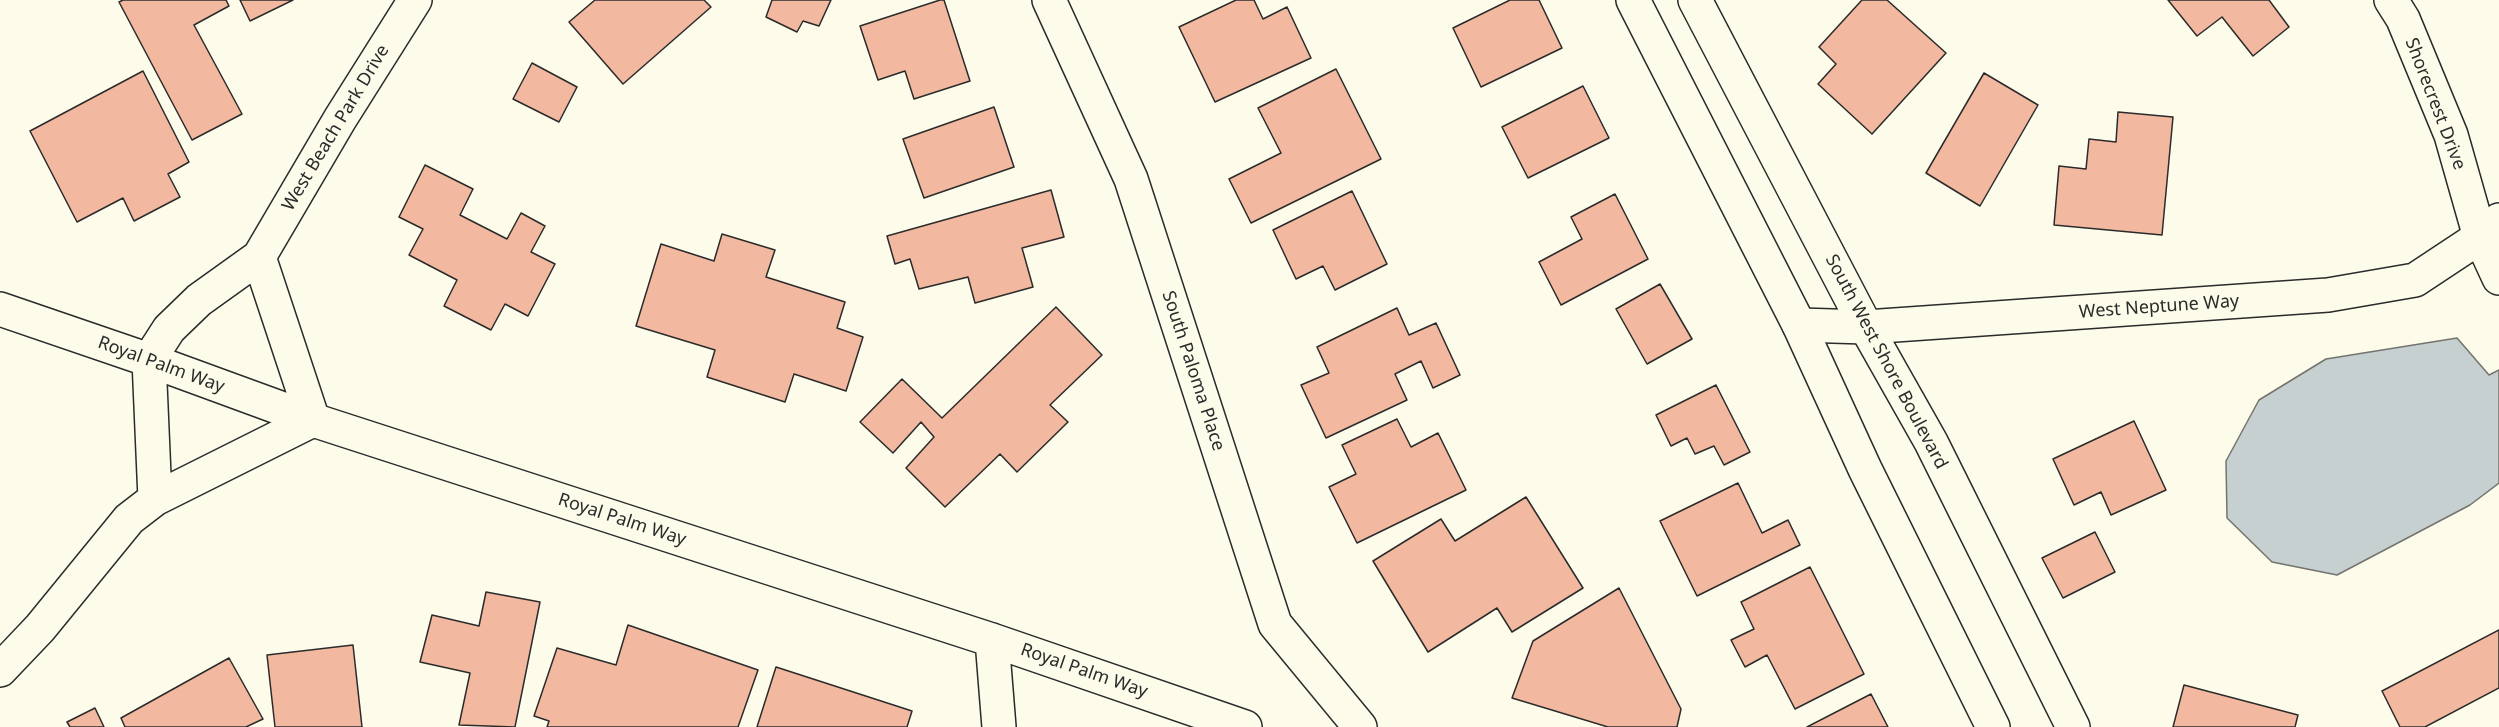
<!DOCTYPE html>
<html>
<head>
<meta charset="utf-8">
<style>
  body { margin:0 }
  canvas { display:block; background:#fdfbea }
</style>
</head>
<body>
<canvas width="2499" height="727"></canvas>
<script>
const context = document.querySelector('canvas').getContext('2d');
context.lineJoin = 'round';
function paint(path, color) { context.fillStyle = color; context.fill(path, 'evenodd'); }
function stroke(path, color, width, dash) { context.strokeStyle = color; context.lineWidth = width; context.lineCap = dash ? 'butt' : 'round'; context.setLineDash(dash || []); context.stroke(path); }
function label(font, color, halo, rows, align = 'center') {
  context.font = font + ' "Noto Sans",sans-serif'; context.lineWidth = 4.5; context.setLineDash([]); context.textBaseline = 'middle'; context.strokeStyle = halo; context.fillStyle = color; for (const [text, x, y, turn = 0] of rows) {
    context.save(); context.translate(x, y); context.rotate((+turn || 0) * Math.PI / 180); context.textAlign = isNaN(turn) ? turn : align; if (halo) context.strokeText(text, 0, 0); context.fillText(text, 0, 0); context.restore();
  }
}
const water = new Path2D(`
  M2457,338l32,37 10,-5v113l-29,22 -133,70 -65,-13 -45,-44 -1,-57 33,-61 67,-41z`);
const building = new Path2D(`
  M123,0h103l3,6 -35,19 48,89 -50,26 -73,-138z
  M240,0h53l-43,21z
  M595,0h109l7,7 -88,77 -54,-62z
  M772,0h59l-12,26 -16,-5 -6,11 -31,-15z
  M940,0h4l26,81 -56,18 -9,-28 -27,9 -18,-54z
  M1236,0h18l9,19 24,-12 24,51 -96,44 -36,-75z
  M1510,0h29l23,48 -81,39 -28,-59z
  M1862,0h25l59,53 -74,81 -54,-50 18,-20 -17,-17z
  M2168,0h101l20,27 -36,29 -31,-39 -25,19z
  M532,63l45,24 -18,35 -46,-23z
  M1336,69l45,90 -130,64 -22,-44 52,-26 -23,-45z
  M143,71l46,91 -21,12 12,23 -46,24 -11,-23 -46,24 -47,-91z
  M1984,73l54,32 -58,101 -54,-33z
  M1583,86l26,52 -81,40 -26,-51z
  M994,107l20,60 -90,31 -21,-59z
  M2118,112l55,5 -11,118 -108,-10 5,-59 27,3 3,-30 27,3z
  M425,165l48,24 -13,26 47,24 14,-26 24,13 -14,26 24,12 -27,52 -23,-12 -14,26 -47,-24 13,-26 -48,-25 14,-26 -24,-12z
  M1051,190l13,47 -42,11 11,39 -58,16 -7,-26 -49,12 -9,-30 -15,5 -8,-28z
  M1352,191l35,73 -52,26 -12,-24 -27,13 -23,-49z
  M1615,194l33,65 -87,46 -22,-43 43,-23 -11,-22z
  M722,234l53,16 -9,27 79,25 -8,26 26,9 -17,54 -52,-17 -9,28 -78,-25 8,-27 -79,-24 25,-82 53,17z
  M1660,284l32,55 -45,25 -31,-55z
  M1056,307l46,48 -52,50 18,17 -51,50 -17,-18 -55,53 -39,-39 28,-31 -13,-15 -28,31 -33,-31 42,-43 40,39z
  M1397,308l12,27 27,-12 24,52 -27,13 -12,-27 -26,13 12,26 -81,38 -25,-53 28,-12 -12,-26z
  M1716,385l34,67 -26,13 -10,-19 -19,8 -8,-16 -16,8 -15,-31z
  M1397,419l14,28 27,-14 28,57 -109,53 -28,-56 27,-13 -14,-29z
  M2134,421l32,69 -55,25 -10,-23 -27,13 -21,-46z
  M1738,483l24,50 26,-13 12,25 -103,51 -37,-75z
  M1526,497l57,91 -71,44 -15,-24 -69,44 -55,-91 68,-42 14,22z
  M2095,532l20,40 -52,26 -21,-40z
  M1810,567l54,107 -69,35 -28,-54 -22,12 -14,-27 23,-11 -13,-27z
  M1619,588l62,121 -4,18h-69l-96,-29 21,-57z
  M486,592l54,10 -25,125 -56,-2 11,-52 -50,-11 12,-47 47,11z
  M628,625l130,45 -20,57h-191l2,-6 -15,-5 23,-68 59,17z
  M2499,630v58l-74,39h-25l-18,-36z
  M353,645l9,82h-87l-8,-72z
  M229,658l34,61 -17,8h-121l-4,-9z
  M776,667l136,44 -5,16h-150z
  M2184,685l114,30 -3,12h-122z
  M1871,694l17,33h-81z
  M95,708l9,19h-34l-3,-5z`);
const street = new Path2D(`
  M1049,0l82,179 144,445 85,103
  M2391,0l12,19 48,116 29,102 19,41
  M259,257l54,163
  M0,309l149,51 164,60 679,220 253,87
  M1799,325l67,2 462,-32 87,-15 65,-43 19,-17
  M155,499l-6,-139 20,-31 30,-29 60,-43 81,-138 75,-119
  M992,640l7,87
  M0,670l40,-42 89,-109 26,-20 158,-79`);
const secondary = new Path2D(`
  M1633,0l166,325 66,144 128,258
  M1695,0l171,327 65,115 142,285`);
const streetNames = [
  ["Shorecrest Drive",2435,104,69],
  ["West Beach Park Drive",336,128,-59],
  ["West Neptune Way",2159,307,-4],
  ["South West Shore Boulevard",1886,362,62],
  ["Royal Palm Way",161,365,20],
  ["South Paloma Place",1193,371,72],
  ["Royal Palm Way",622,520,18],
  ["Royal Palm Way",1084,671,19]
];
paint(water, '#c7d0d0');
stroke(water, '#74746e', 1.5);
paint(building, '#f2b8a0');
stroke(building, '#2b2b2b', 1.5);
stroke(street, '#2b2b2b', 36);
stroke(secondary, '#2b2b2b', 36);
stroke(street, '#fdfbea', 33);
stroke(secondary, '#fdfbea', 33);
label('18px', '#2b2b2b', '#fdfbea', streetNames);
</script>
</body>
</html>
